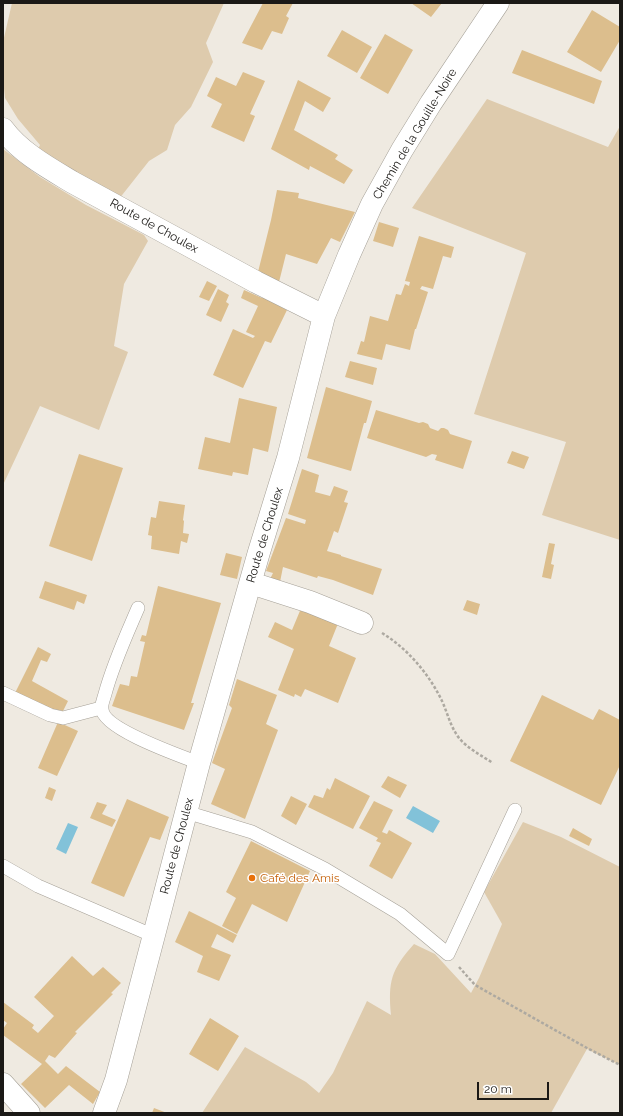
<!DOCTYPE html>
<html>
<head>
<meta charset="utf-8">
<style>
  body { margin:0 }
  #map { position:relative; width:623px; height:1116px; overflow:hidden; background:#efeae1; font-family:Raleway,sans-serif }
  canvas { display:block }
  .frame { position:absolute; inset:0; border:4px solid #1b1916; pointer-events:none }
  .scale { position:absolute; left:477px; top:1082px; width:72px; height:18px; box-sizing:border-box; border:2px solid #1b1916; border-top:0; padding-left:5px; font-size:12px; line-height:14px; white-space:nowrap; color:#1b1916; -webkit-text-stroke:3px #fff; paint-order:stroke }
</style>
</head>
<body>
<div id="map">
<canvas width="623" height="1116"></canvas>
<div class="frame"></div>
<div class="scale">20 m</div>
</div>
<script>
const context = document.querySelector('canvas').getContext('2d');
context.lineJoin = 'round';
function paint(path, color) { context.fillStyle = color; context.fill(path, 'evenodd'); }
function stroke(path, color, width, dash) { context.strokeStyle = color; context.lineWidth = width; context.lineCap = dash ? 'butt' : 'round'; context.setLineDash(dash || []); context.stroke(path); }
function label(font, color, halo, rows, align = 'center') {
  context.font = font + ' Raleway,sans-serif'; context.lineWidth = 3; context.setLineDash([]); context.textBaseline = 'middle'; context.strokeStyle = halo; context.fillStyle = color; for (const [text, x, y, turn = 0] of rows) {
    context.save(); context.translate(x, y); context.rotate((+turn || 0) * Math.PI / 180); context.textAlign = isNaN(turn) ? turn : align; if (halo) context.strokeText(text, 0, 0); context.fillText(text, 0, 0); context.restore();
  }
}
const green = new Path2D(`
  M12,3h212l-18,40 7,19 -22,45 -16,18 -8,25 -18,11 -30,38 -81,-50 2,-4 -22,-26 -13,-21 -2,-19v-37z
  M487,99l121,48 12,-21v414l-78,-25 24,-73 -92,-28 52,-161 -114,-45z
  M3,149l37,28 46,28 58,30 4,6 -24,43 -10,62 14,6 -29,78 -59,-24 -37,79z
  M523,822l38,15 59,30v198l-33,-16 -36,64h-349l43,-66 61,35 13,11 14,-20 34,-72 24,14c-3,-34 0,-45 23,-71l21,10 36,39 8,-15 23,-54 -18,-32z`);
const water = new Path2D(`
  M413,806l27,15 -7,12 -27,-15z
  M68,823l10,4 -12,27 -10,-5z`);
const building = new Path2D(`
  M263,3h30l-7,13 3,2 -7,16 -10,-3 -10,19 -20,-7z
  M411,3h31l-11,14z
  M592,10l28,17v13l-19,32 -34,-20z
  M342,30l30,17 -15,26 -30,-17z
  M385,34l28,16 -25,44 -28,-16z
  M522,50l80,31 -8,23 -82,-31z
  M243,72l22,9 -15,33 5,2 -11,26 -33,-15 11,-23 -15,-8 9,-19 20,9z
  M298,80l33,18 -8,14 -18,-11 -11,29 44,25 -3,4 18,11 -9,14 -34,-18 -1,4 -38,-21z
  M277,190l22,3 -1,5 57,14 -15,30 -9,-4 -14,26 -31,-10 -7,28 -21,-10 13,-52z
  M379,222l20,6 -6,19 -20,-6z
  M419,236l35,11 -3,11 -8,-2 -10,33 -11,-3 -2,3 8,3 -12,37h-1l-5,21 -24,-6 -4,16 -25,-6 4,-13 3,1 6,-26 18,5 8,-27 5,1 4,-11 4,2 1,-4 -5,-1z
  M207,281l10,5 -8,15 -10,-4z
  M218,289l11,6 -3,7 3,2 -8,18 -15,-7z
  M244,290l18,8v-1l25,13 -16,33 -6,-2 -22,47 -30,-13 20,-46 20,9 2,-2 -9,-4 12,-26 -17,-8z
  M350,361l27,7 -4,17 -28,-8z
  M326,387l46,14 -6,22h-2l-13,48 -44,-13z
  M239,398l38,9 -9,45 -15,-4 -5,27 -15,-3 -1,4 -34,-7 7,-32 25,6z
  M376,410l43,13 4,-1 5,2 2,4 8,3 3,-3h3l4,2 2,4 22,7 -9,28 -28,-9 2,-5 -5,-1 -6,3 -59,-19z
  M512,451l17,6 -5,12 -17,-6z
  M79,454l44,14 -31,93 -43,-15z
  M302,469l17,6 -4,17 15,4 4,-10 14,5 -4,11 4,1 -10,30 -4,-2 -7,20 14,4v1l41,13 -9,26 -40,-15 -15,-4 -1,2 -34,-11 -3,15 -10,-3 3,-6 -7,-2 20,-53 19,6 1,-4 -18,-6z
  M159,501l26,4 -2,15 1,1 -1,12 6,1 -2,9 -6,-2 -2,13 -28,-5 1,-13 -4,-1 3,-18 5,1z
  M549,543l6,1 -4,20 3,1 -3,14 -9,-2z
  M226,553l16,4 -5,22 -17,-4z
  M45,581l42,14 -3,9 -7,-3 -3,9 -35,-12z
  M158,586l63,17 -30,100h3l-10,27 -72,-24 8,-22 9,2 2,-10 6,1 8,-35 -5,-1 2,-6 4,1z
  M467,600l13,4 -3,11 -14,-5z
  M302,606l37,15 -10,25 27,12 -18,45 -33,-14 -4,8 -6,-3 -1,3 -16,-7 16,-41 -26,-12 7,-15 17,8z
  M38,647l13,7 -4,8 -6,-2 -9,21 36,20 -5,10 -10,-2 -38,-16z
  M237,679l40,16 -11,29 12,6 -33,89 -34,-15 14,-35 -13,-6 20,-55 -3,-3z
  M542,695l51,25 6,-11 21,11v45l-19,40 -91,-44z
  M58,722l20,9 -21,45 -19,-8z
  M388,776l19,9 -7,13 -19,-11z
  M335,778l35,18 -17,33 -45,-22 6,-12 9,3 4,-10 3,2z
  M49,787l7,3 -4,11 -7,-3z
  M291,796l16,8 -11,21 -15,-9z
  M127,799l42,18 -9,23 -10,-3 -26,60 -33,-14z
  M374,801l19,9 -11,22 5,2 2,-4 23,13 -20,36 -23,-13 12,-23 -5,-2 2,-3 -19,-10z
  M97,802l10,3 -5,9 14,6 -4,7 -22,-9z
  M573,828l19,11 -3,7 -20,-10z
  M251,841l59,30 -23,51 -35,-18 -15,30 -15,-8 14,-28 -10,-6z
  M189,911l48,24 -4,8 -16,-9 -6,13 20,8 -12,26 -22,-9 6,-16 -28,-14z
  M72,956l21,20 10,-9 18,16 -10,10 2,1 -38,38 2,1 -22,25 -6,-3 -4,6 13,13 8,-8 34,26 -7,12 -24,-19 -24,23 -24,-24 21,-20 -39,-29v-6l4,-6 -4,-3v-18l31,23 -2,3 6,5 16,-17 -20,-19z
  M210,1018l29,18 -21,35 -29,-17z
  M154,1108l13,5h-15z`);
const path = new Path2D(`
  M382,633c26,16 47,41 60,68 6,13 8,25 17,37 8,10 23,18 34,25
  M459,967l16,18 112,63 33,17`);
const service = new Path2D(`
  M138,608c-12,28 -25,56 -33,86 -1,4 -4,10 -3,15 1,20 79,47 97,54
  M3,693l47,22 13,3 38,-10
  M186,812l66,20 73,37 75,45 48,40 67,-144
  M3,866l35,20 116,50`);
const minor = new Path2D(`
  M3,129c17,23 44,38 69,53l184,100 68,34
  M251,583l59,19 52,21
  M3,1084l26,29
  M104,1113l12,-33 83,-317 60,-211 29,-94 36,-142 25,-61 23,-51 30,-54 29,-47 67,-100`);
const markers = [
  [252,878,4,"#e8710a"]
];
const streetNames = [
  ["Chemin de la Gouille-Noire",415,134,-59],
  ["Route de Choulex",154,226,29],
  ["Route de Choulex",265,535,-73],
  ["Route de Choulex",177,846,-75]
];
const foodNames = [
  ["Café des Amis",260,878]
];
paint(green, '#decbad');
paint(water, '#82c2d9');
paint(building, '#dcbe8d');
stroke(service, '#a5a097', 14);
stroke(minor, '#a5a097', 23);
stroke(path, '#ada9a1', 2.5, [3, 2]);
stroke(service, '#fff', 13);
stroke(minor, '#fff', 22);
for (const [x, y, r, color] of markers) { const dot = new Path2D(); dot.arc(x, y, r, 0, 2 * Math.PI); context.fillStyle = color; context.fill(dot); stroke(dot, '#fff', 1.5); }
label('12px', '#1b1916', '#fff', streetNames);
label('12px', '#c56008', '#fff', foodNames, 'left');
</script>
</body>
</html>
